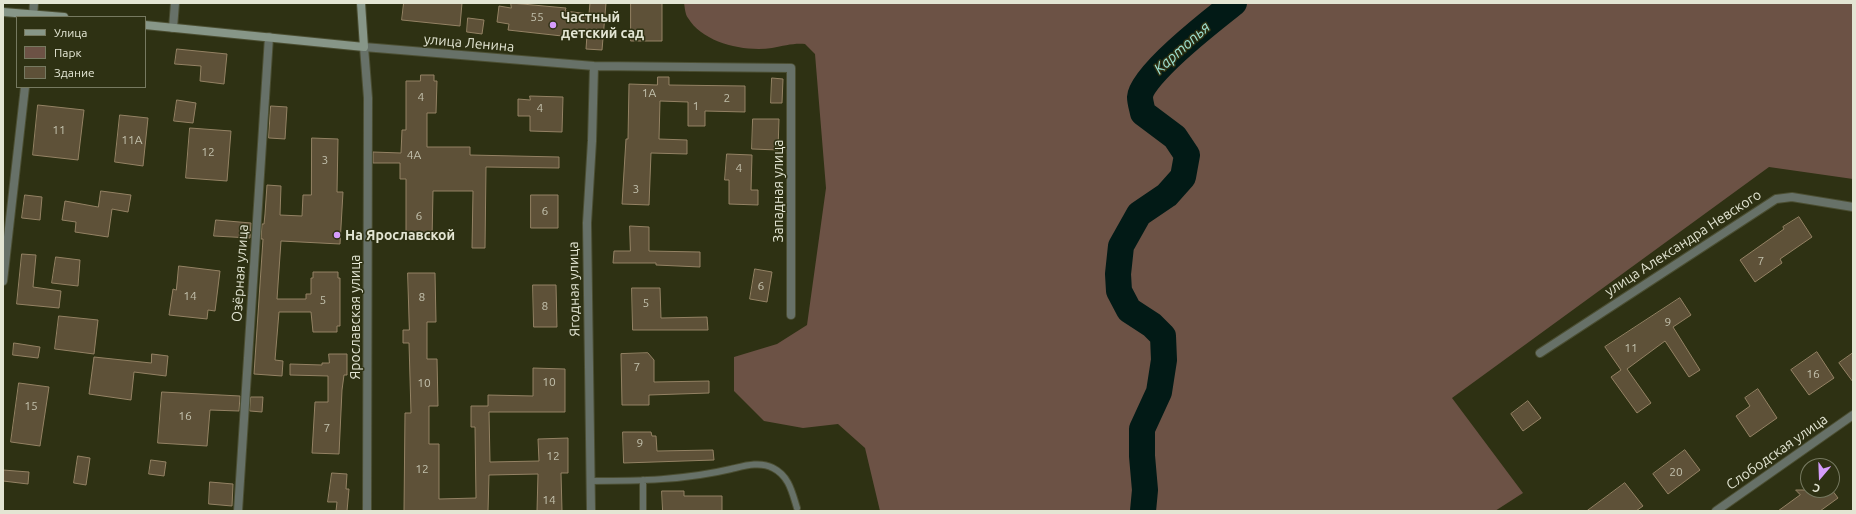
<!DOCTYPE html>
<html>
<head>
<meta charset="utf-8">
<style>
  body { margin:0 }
  #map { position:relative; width:1856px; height:514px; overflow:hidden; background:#2e3113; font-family:Ubuntu,sans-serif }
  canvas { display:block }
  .frame { position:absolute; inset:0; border:4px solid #e3e5d3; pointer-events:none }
  .legend { position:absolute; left:16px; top:16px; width:130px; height:72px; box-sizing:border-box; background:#2e3113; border:1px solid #767960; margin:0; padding:5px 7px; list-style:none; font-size:12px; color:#e3e5d3 }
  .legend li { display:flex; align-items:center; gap:8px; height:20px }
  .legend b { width:20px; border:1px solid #767960 }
  .north { position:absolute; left:1800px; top:458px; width:40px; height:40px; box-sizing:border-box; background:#2e3113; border:1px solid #767960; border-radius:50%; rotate:199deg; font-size:11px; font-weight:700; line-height:16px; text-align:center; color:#e3e5d3 }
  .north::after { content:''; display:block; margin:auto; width:14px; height:18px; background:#d59cfb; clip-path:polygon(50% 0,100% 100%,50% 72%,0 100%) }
</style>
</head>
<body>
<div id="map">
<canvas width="1856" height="514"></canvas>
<div class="frame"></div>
<ul class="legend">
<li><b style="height:5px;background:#879688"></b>Улица</li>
<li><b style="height:11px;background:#6c5245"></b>Парк</li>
<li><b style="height:11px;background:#5e5138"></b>Здание</li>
</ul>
<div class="north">С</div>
</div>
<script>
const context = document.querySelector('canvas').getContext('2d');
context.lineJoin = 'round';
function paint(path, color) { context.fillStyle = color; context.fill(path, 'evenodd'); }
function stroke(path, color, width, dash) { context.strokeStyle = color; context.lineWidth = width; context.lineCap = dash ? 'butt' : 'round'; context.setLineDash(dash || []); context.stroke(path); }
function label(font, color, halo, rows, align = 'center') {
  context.font = font + ' Ubuntu,sans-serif'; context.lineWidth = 3; context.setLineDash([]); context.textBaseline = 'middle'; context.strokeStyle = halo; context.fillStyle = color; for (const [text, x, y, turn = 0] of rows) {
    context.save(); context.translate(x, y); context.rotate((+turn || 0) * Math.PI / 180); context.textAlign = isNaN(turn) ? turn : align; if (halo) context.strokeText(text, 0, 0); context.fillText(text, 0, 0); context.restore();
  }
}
const green = new Path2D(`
  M684,3h1169v176l-84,-12 -317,231 71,95 -28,18h-615l-15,-63 -27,-24 -35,4 -39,-7 -30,-30v-34l43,-13 30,-19 19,-137 -11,-134 -10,-10c-12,-1 -21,2 -33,4 -28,4 -69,-5 -84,-30 -3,-4 -3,-10 -4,-15z`);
const river = new Path2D(`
  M1143,511l2,-21 -3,-34v-27l17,-37 5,-32 -1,-24 -11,-11 -23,-15 -10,-19 -1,-17 3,-28 18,-32 28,-19 16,-18 4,-22 -12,-18 -32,-24c-1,-5 -3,-11 -3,-16 1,-22 75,-79 94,-94`);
const building = new Path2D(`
  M404,3h58l-2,23 -58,-6z
  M511,3l55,5 -1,3 24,3 1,-11h16l-4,47 -16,-1 1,-14 -24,-3 -1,4 -54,-6 1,-6 -12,-2 2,-16 12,2z
  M631,3h31v38h-31z
  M468,18l16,2 -2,14 -15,-2z
  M177,49l50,5 -3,30 -24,-3 1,-15 -26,-2z
  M421,75h13v6h3l-1,32h-9v34h43v8l89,2v11l-73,-1 -1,81h-13l1,-57h-40l-1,48h-26v-60h-6v-16h-27v-11l28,1 1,-23h4v-49h14z
  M658,77h11v8l76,1v26l-40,-1v15h-17v-24l-28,-1 -1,38 28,1v14l-36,-1 -2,52 -27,-1 4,-65h2l1,-55 28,1z
  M772,78l11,1 -1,24h-11z
  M530,96l33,1 -1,35 -32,-1v-15h-12v-17l12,1z
  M177,100l19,3 -3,20 -19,-2z
  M38,105l46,5 -6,50 -45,-5z
  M271,106l16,1 -2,32 -16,-1z
  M120,115l28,3 -5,48 -28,-4z
  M753,119h26l-1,31 -26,-1z
  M190,128l41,3 -4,50 -41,-3z
  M312,138l26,1 -1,53h6l-3,52 -59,-3 -4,58h29v-5h5v-16h2v-6h25v6h2v48h-3v6h-24l-2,-20h-32l-4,48 8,1 -1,15 -28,-2 9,-135h-2l1,-15h2l1,-10 2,-29 14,1 -1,29 22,1 1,-21h8z
  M727,154l25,1 -1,35h7v15l-29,-1v-24h-4z
  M101,191l30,4 -3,17 -16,-3 -4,28 -33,-5 1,-10 -14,-2 3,-19 33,6z
  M25,195l17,2 -2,23 -18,-2z
  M531,195h27v33h-27z
  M1799,217l13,20 -32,22 2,4 -27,19 -15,-22 44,-31 -1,-2z
  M216,220l35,3 -1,15 -36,-2z
  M630,226l19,1v24l51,1v15l-44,-2v-2h-43l1,-12h16z
  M22,254l14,1 -3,32 28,4 -2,17 -42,-4z
  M56,257l24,3 -2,26 -26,-3z
  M179,266l41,5 -5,40 -7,-1 -1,9 -38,-4 4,-26 3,1z
  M755,269l17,3 -5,30 -17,-3z
  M408,273h27l1,49h-9v37h10l1,47h-9v38h10v55l37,-1 -1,-71h-4v-21h17v-11l45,1v-28l32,1v43h-76l1,50 49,-1 -1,-22 30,-1v35h-7l1,38h-25l1,-37 -49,1 -1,36h-84l1,-98h6l-2,-70h-6v-13h6z
  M533,285h23l1,42h-23z
  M632,288h28l1,30 46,-1 1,13h-75z
  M1680,298l11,17 -18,12 27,43 -11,7 -24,-36 -38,28 24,34 -14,10 -26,-36 10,-7 -16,-23z
  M59,316l39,4 -4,34 -39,-5z
  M14,343l26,4 -2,11 -25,-3z
  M1817,352l17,26 -25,17 -18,-25z
  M648,353l6,7v22l55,-1v12l-60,2v10h-27l-1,-51z
  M1853,353v29l-14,-19z
  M152,354l16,2 -2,20 -32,-4 -3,28 -42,-6 5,-37 57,6z
  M329,354h18v21h-3l-2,15 -3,64 -27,-1 3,-51h13v-26l-38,-1v-11l32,1v-2h7z
  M19,383l30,4 -9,59 -29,-4z
  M1758,389l19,29 -27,19 -14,-21 14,-10 -5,-8z
  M162,392l78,4 -1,15 -29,-1 -3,36 -49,-3z
  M251,397h12l-1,15 -12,-1z
  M1528,401l13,17 -18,13 -12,-17z
  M623,432h28l1,4h4l1,15 56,-1 1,10 -90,3z
  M1685,450l15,20 -32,24 -15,-20z
  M78,456l12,2 -4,27 -12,-2z
  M151,460l15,2 -2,14 -15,-2z
  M3,470l26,2 -1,12 -25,-3z
  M332,473l15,1 -1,15h3l-2,22h-11l1,-9h-9z
  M210,482l23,2 -1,22 -23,-2z
  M1625,483l18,23 -7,5h-49z
  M1796,490h36l6,8 -18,13h-42l22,-16z
  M662,491h22v5h38v15h-59z`);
const lane = new Path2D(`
  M643,480v31
  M591,481c47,0 94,-1 140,-12 13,-3 29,-8 42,-1 16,8 19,24 24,40`);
const street = new Path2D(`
  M33,17l1,-14
  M173,28l2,-25
  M3,281l22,-194
  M1540,353l236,-154 16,-2 61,10
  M238,511l31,-474
  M367,511l1,-413 -4,-51 230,19 197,2v247
  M591,511l-4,-288 5,-82 2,-75
  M1716,511l137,-96`);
const secondary = new Path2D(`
  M3,12l61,5
  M145,25l219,22 -3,-44`);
const markers = [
  [553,25,4,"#d59cfb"],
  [337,235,4,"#d59cfb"]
];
const numberNames = [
  ["55",537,17],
  ["1А",649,93],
  ["4",421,97],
  ["2",727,98],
  ["1",696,106],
  ["4",540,108],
  ["11",59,130],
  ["11А",132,140],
  ["12",208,152],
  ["4А",414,155],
  ["3",325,160],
  ["4",739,168],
  ["3",636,189],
  ["6",545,211],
  ["6",419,216],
  ["7",1761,261],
  ["6",761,286],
  ["14",190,296],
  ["8",422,297],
  ["5",323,300],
  ["5",646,303],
  ["8",545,306],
  ["9",1668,322],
  ["11",1631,348],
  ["7",637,367],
  ["16",1813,374],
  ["10",549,382],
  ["10",424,383],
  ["15",31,406],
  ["16",185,416],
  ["7",327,428],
  ["9",640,443],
  ["12",553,456],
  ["12",422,469],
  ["20",1676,472],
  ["14",549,500]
];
const poiNames = [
  ["Частный",561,17],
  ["детский сад",561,33],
  ["На Ярославской",345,235]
];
const streetNames = [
  ["улица Ленина",469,43,5],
  ["Западная улица",778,191,-90],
  ["улица Александра Невского",1683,243,-33],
  ["Озёрная улица",240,273,-86],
  ["Ягодная улица",574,289,-91],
  ["Ярославская улица",355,317,-90],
  ["Слободская улица",1777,452,-35]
];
const waterNames = [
  ["Картопья",1182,48,-42]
];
paint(green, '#6c5245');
stroke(river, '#021a16', 26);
paint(building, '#5e5138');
stroke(building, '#948264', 1);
stroke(lane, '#4b4e32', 8);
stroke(street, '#4b4e32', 10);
stroke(secondary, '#4b4e32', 10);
stroke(lane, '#677168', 6);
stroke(street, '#677168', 8);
stroke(secondary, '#879688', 8);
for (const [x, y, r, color] of markers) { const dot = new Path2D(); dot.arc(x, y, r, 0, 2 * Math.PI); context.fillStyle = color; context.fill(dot); stroke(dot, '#2e3113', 1.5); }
label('12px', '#c2c0ac', null, numberNames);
label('bold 14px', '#e3e5d3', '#2e3113', poiNames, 'left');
label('14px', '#e3e5d3', '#2e3113', streetNames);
label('italic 15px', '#9fe3d4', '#2e3113', waterNames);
</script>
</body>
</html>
